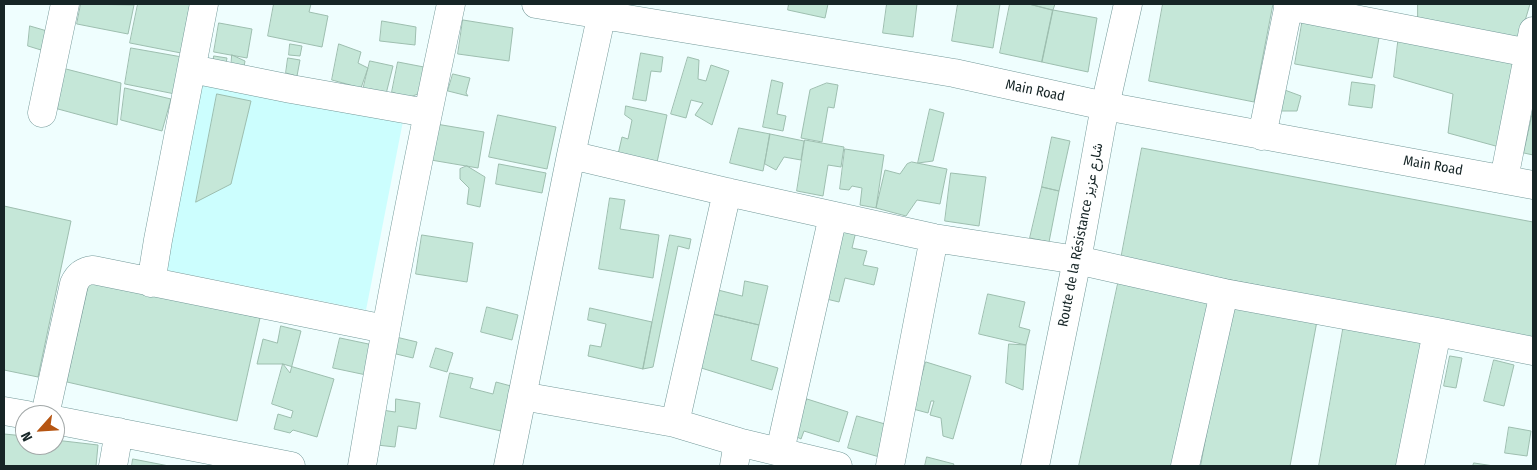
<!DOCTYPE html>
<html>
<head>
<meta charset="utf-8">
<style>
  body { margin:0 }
  #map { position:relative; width:1537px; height:470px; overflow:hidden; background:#effefe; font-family:"Fira Sans Condensed",sans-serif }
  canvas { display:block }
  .frame { position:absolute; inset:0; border:5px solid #162526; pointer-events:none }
  .north { position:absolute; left:15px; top:405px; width:50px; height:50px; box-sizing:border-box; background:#fff; border:1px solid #a2a8a8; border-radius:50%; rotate:244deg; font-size:14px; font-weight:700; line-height:20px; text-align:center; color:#162526 }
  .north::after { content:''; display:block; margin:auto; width:18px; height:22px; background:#b65512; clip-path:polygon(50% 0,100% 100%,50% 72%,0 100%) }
</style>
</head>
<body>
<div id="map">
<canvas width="1537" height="470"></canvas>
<div class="frame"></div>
<div class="north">N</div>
</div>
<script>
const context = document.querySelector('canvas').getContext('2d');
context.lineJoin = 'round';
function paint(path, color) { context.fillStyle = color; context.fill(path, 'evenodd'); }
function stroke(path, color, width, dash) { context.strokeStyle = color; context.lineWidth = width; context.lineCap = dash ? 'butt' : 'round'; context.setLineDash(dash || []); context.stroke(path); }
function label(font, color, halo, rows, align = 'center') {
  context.font = font + ' "Fira Sans Condensed",Vazirmatn,sans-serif'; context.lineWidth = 5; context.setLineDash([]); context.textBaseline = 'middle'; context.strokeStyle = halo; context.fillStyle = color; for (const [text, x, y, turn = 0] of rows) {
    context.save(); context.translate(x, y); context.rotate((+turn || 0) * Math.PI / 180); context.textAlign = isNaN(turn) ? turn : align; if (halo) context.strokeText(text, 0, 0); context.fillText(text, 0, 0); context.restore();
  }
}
const built = new Path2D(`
  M203,76l201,40 -38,194 -200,-40z`);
const building = new Path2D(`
  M81,4l53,1 -6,29 -51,-10z
  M138,4h52l-9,49 -51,-10z
  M274,4h37l-2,8 19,4 -6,31 -54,-11z
  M789,4h39l-3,14 -37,-8z
  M887,4h30l-4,33 -30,-4z
  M958,4h42l-7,44 -41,-7z
  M1010,4h19l24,6 -11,52 -42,-9z
  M1029,4h26l-2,6z
  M1163,4h110l-19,98 -105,-21z
  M1418,4h112l-11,37 -101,-20z
  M1053,10l44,8 -9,54 -46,-10z
  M1303,18l77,14 -8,46 -77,-14z
  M463,20l50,8 -4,33 -51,-7z
  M382,21l34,6 -1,18 -35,-4z
  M219,23l33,6 -5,29 -33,-6z
  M30,26l17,5 -6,19 -13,-4z
  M1399,34l120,27 -16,87 -55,-15 5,-39 -59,-17z
  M290,44l12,2 -2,10 -11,-1z
  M339,44l22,8 -3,11 10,5 -7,20 -29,-8z
  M131,48l51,9 -7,37 -50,-10z
  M641,53l22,4 -2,15 -10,-1 -5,30 -13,-2z
  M232,55l13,6 -2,12 -12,-3z
  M214,56l13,2 -2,11 -12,-3z
  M688,57l11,3 -1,19 8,2 5,-16 18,6 -17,54 -17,-10 8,-12 -12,-3 -5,18 -15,-4z
  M288,58l12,2 -3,16 -11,-3z
  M370,61l23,5 -7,28 -23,-4z
  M398,62l31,6 -4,23 -17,7 -16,-6z
  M62,68l59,15 -4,42 -59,-16z
  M453,74l17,4 -4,15 2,3 -20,-5z
  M772,80l11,3 -6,31 9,2 -3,15 -20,-4z
  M1352,82l23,3 -3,23 -23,-3z
  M827,83l11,2 -4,23 -6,-1 -6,35 -21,-4 9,-48z
  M125,88l46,11 -9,32 -41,-11z
  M1282,89l19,7 -4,15h-15z
  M217,94l34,7 -20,83 -35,18z
  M626,106l41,9 -12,57 -39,-9 6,-26 6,2 4,-19 -7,-5z
  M930,109l14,4 -11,48 -15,2z
  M1533,110v45l-9,-2z
  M498,115l58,12 -9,42 -58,-12z
  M430,123l54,9 -6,36 -53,-9z
  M739,128l31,6 -7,37 -33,-8z
  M770,134l34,7 -3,19 -17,-3 -8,13 -11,-6z
  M1052,137l18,4 -11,50 -17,-4z
  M805,140l39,7 -3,20 -13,-2 -5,31 -26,-5z
  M1142,148l391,74v116l-412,-79z
  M845,149l39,6 -8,53 -16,-3 2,-17 -10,-2 -3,4 -9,-1z
  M912,162l35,7 -7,35 -23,-4 -11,16 -30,-8 9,-38 15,4 7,-10z
  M499,164l47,9 -4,20 -46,-9z
  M467,166l18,11 -5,30 -13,-3 2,-16 -9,-9v-10z
  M951,173l35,4 -7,49 -34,-5z
  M1042,187l17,4 -10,51 -19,-4z
  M610,198l15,2 -5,29 39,6 -6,43 -54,-9z
  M4,206l67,15 -33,156 -34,-7z
  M836,222l21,5 -5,21 15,3 -4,14 15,3 -4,17 -29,-7 -6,24 -21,-5z
  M422,235l51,8 -6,39 -51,-8z
  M670,235l21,4 -2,10 -11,-3 -25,121 -10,2z
  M1119,279l97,21 -36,166h-101z
  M90,280l170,38 -23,103 -170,-39z
  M745,281l23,5 -9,39 -46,-11 5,-24 24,6z
  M988,294l37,8 -6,25 11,3 -4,15 -47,-11z
  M1231,304l86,17 -27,145h-89z
  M487,307l31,8 -6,25 -31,-8z
  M590,308l62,14 -9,47 -55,-13 2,-11 11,2 5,-23 -18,-4z
  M713,314l46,11 -8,35 27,8 -6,22 -74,-23z
  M1344,324l82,14 -22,128h-85z
  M281,326l20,5 -11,42 -7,-9h-26l6,-25 14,4z
  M396,337l21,5 -4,16 -21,-5z
  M340,338l38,8 -7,30 -38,-8z
  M1009,344l17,1 -3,45 -17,-7z
  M436,348l17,5 -6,19 -17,-5z
  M1450,356l12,2 -6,30 -12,-2z
  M1494,360l20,5 -10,41 -20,-5z
  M926,362l45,14 -18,63 -10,-3 -2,-18 -11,-3 4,-14h-3l-3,12 -15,-4z
  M283,364l51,15 -17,58 -24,-7 -3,3 -16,-4 4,-15 13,4 2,-7 -21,-7z
  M450,373l23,5 -3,10 23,6 3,-12 15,4 -10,45 -61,-14z
  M396,399l24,4 -4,26 -18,-3 -3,21 -18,-2 5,-35 13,2z
  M807,399l41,13 -9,30 -35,-11 -3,8 -6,-3z
  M857,416l35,10 -9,32 -35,-10z
  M1509,427l22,4 -4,25 -22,-3z
  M4,434l21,2v9h30v-5l43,5 -2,21h-92z
  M927,457l27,7 -1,2h-28z
  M133,459l36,7h-37z
  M1474,463l20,3h-21z`);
const minor = new Path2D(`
  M536,4l418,69 151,33 428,79
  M1288,6l241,47
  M192,69l99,20 136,24
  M42,113l23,-109
  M1262,136l27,-132
  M571,155l156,37 207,46 143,22 147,33 213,39 96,19
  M1504,179l29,-148
  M151,283l7,-43 46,-236
  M522,396l153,27 63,19 -4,24
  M4,411l23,4
  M45,415l29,-131c4,-9 9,-13 19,-14l292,59
  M55,420l236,46
  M675,423l52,-231
  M738,442l100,24
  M780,451l53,-235
  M113,466l6,-34
  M362,466c26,-155 56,-309 89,-462
  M508,466l63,-311 33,-151
  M890,466l44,-228
  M1185,466l39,-173
  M1410,466l27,-134`);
const major = new Path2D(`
  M1035,466l42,-206 28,-154 23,-102`);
const streetNames = [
  ["Main Road",1035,91,12],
  ["Main Road",1433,166,10],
  ["Route de la Résistance شارع عزيز",1081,235,-79]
];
paint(built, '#ccfefe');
paint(building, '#c5e7d8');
stroke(building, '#9dbeaf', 1);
stroke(minor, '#759a9a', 29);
stroke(major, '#759a9a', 29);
stroke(minor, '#fff', 28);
stroke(major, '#fff', 28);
label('14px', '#162526', '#fff', streetNames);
</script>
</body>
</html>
